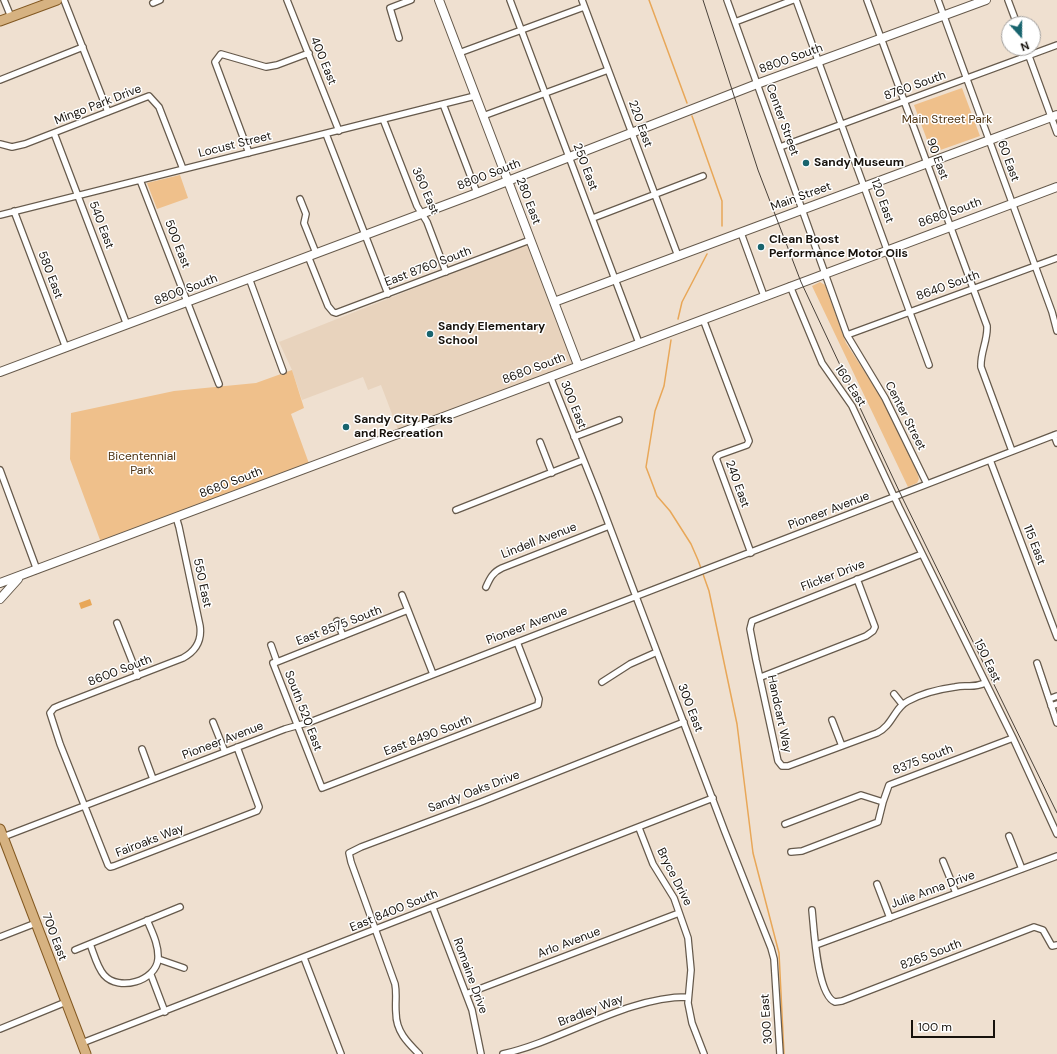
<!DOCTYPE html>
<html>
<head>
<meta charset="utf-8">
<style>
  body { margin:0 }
  #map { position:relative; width:1057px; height:1054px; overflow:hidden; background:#efe0d0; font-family:"DM Sans",sans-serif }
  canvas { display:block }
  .north { position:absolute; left:1001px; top:16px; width:40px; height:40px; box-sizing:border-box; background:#fff; border:1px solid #a2a09e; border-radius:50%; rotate:159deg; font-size:11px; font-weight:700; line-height:16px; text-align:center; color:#17120c }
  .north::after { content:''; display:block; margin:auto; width:14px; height:18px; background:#18646e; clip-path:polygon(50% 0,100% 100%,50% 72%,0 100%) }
  .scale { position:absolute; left:911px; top:1020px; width:84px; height:18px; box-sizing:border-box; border:2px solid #17120c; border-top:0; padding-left:5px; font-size:12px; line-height:14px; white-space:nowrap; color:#17120c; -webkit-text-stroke:3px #fff; paint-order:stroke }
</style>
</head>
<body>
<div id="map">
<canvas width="1057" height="1054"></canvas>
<div class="north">N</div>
<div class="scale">100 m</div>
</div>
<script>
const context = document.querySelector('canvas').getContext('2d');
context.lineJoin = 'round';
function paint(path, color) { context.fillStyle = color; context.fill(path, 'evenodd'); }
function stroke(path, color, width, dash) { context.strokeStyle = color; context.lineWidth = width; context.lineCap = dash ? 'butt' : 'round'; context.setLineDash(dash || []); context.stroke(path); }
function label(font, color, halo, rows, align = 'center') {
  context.font = font + ' "DM Sans",sans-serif'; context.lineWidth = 3; context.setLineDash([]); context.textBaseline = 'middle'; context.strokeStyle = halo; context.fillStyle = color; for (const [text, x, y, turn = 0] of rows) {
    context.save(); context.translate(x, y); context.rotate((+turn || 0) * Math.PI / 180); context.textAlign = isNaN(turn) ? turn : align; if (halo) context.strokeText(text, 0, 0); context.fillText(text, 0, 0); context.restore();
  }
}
const built = new Path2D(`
  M531,242l44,127 -175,66 -19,-50 -13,5 -5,-13 -61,23 -10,-30 -13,-28z`);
const green = new Path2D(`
  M962,88l18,48 -48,17 -18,-48z
  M180,175l8,23 -31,11 -10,-26z
  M820,282l5,3 21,58 35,54 36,75 2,7 -2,4 -9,4 -96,-201z
  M292,370l12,38 -13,6 20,55 -208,79 -33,-89 1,-46 103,-22 82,-8z`);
const water = new Path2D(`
  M90,599l2,6 -11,4 -2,-6z`);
const stream = new Path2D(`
  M649,0l38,103
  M692,116l30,85v25
  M678,319l4,-17 25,-48
  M671,340l-7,46 -9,25 -9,56 11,29 13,15 21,33 7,16 11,31 28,133 16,129 26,100 5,101`);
const street = new Path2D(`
  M4,0l7,17
  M64,0l44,112
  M287,0l52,131
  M510,0l129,343
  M582,0l96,256
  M727,0l120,335 38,63 42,86
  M796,0l133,365
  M867,0l120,326c1,14 -7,27 -6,41l31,84
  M938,0l114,312 5,19
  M1008,0l9,24
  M153,3l7,-3
  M735,22l58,-22
  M399,38l-9,-30 21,-8
  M1026,48l31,85
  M459,53l125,-46
  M0,80l83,-33
  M443,104l34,89
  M483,116l125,-46
  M383,119l34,87 10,16 19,50
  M54,133l73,192
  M326,134l62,160
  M0,144l12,3 13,-3 124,-48 10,11 24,62
  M780,147l277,-102
  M249,153l-34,-91 6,-8 45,13 11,-2 32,-12
  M140,180l79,204
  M300,199l6,15 -2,9 12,30
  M14,211l52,137
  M0,215l475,-119
  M593,218l110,-42
  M741,233l23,63
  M308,256l20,50 5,6 3,1 194,-73
  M249,278l34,93
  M790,286l32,77 30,43 47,101 114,231 44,96
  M703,319l46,122 -2,4 -28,10 -3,3 35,95
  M847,335l210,-77
  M550,376l48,120 127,336 46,116 3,11 6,95
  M1054,435l3,8
  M574,437l45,-17
  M540,442l12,31
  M990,460l67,177
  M0,470l37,100
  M456,510l127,-50
  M176,517l3,10 21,99c2,15 -4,25 -17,32l-122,47 -7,3 -4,5 10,31 48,121 2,2 4,-1 143,-55 2,-4 -22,-60
  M922,554l-170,67 -2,8 6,31 22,101 4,5h6l89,-33c16,-8 17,-25 31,-32 13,-7 32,-12 47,-14 13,-3 16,2 30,-4
  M486,587c4,-9 7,-15 16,-19l107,-42
  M402,595l31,79
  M337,621l6,15
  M117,623l21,53
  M271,645l6,17 -4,1 49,125 216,-83 1,-6 -22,-57
  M277,662l131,-52
  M1037,663l20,60
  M761,677l105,-41 7,-5 2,-4 -18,-48
  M602,682l28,-18 27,-12
  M894,694l8,10
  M1049,699l8,-3
  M1051,706l6,-2
  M832,720l10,26
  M213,722l12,30
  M142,749l11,30
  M785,824l76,-29 22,7 6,-17 124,-47
  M639,828l14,36 21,34 14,40 3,32 -3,33 4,20 12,31
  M1009,836l13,33
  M3,837l282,-108 25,-7 747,-288
  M791,852l11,-1 76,-29 5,-20
  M943,861l13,32
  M877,884l13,34
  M433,908l39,102 9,44
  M812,910c2,19 5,85 23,92l7,-1 192,-74 9,3 9,16 5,-1
  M0,937l36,-14
  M90,944c4,10 7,23 14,31 15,17 52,6 54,-16 1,-14 -6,-27 -11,-39
  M816,945l241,-89
  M75,950l105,-43
  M304,958l37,96
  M158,959l26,9
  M151,975l14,37
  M466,994l213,-81
  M0,1029l66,-27
  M82,1043l631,-245
  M419,1054c-12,-12 -23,-23 -23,-41 -1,-10 1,-19 -1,-29l-44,-122 -2,-9 12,-6 120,-45 203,-80
  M503,1054c61,-14 123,-57 184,-57`);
const secondary = new Path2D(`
  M439,0l139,365
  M554,302l503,-187
  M0,372l477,-179 280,-109 229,-84
  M0,583l1057,-396
  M0,599l18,-20`);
const primary = new Path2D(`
  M0,21l57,-21
  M0,829l86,225`);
const tram = new Path2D(`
  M703,0l55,170 43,112 100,213 156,318`);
const markers = [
  [806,163,4,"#18646e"],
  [761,247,4,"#18646e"],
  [430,334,4,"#18646e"],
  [346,427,4,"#18646e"]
];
const streetNames = [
  ["8800 South",791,59,-20],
  ["400 East",323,61,68],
  ["8760 South",915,86,-20],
  ["Mingo Park Drive",98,105,-21],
  ["Center Street",782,120,70],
  ["220 East",640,124,70],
  ["Locust Street",235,145,-14],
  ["90 East",937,159,70],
  ["60 East",1008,161,70],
  ["250 East",585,167,69],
  ["8800 South",489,175,-21],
  ["360 East",425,191,66],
  ["Main Street",801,197,-20],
  ["280 East",528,201,69],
  ["120 East",882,201,70],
  ["8680 South",950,213,-20],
  ["540 East",101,225,69],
  ["500 East",177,244,69],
  ["East 8760 South",428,267,-21],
  ["580 East",50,275,69],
  ["8640 South",948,286,-20],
  ["8800 South",186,290,-21],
  ["8680 South",534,369,-21],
  ["160 East",850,386,57],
  ["300 East",573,405,68],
  ["Center Street",905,416,63],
  ["8680 South",231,483,-21],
  ["240 East",737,484,70],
  ["Pioneer Avenue",829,511,-21],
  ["Lindell Avenue",539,541,-21],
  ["115 East",1034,545,69],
  ["Flicker Drive",833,576,-21],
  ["550 East",202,583,78],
  ["East 8575 South",339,626,-21],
  ["Pioneer Avenue",527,626,-21],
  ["150 East",987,661,64],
  ["8600 South",120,671,-21],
  ["300 East",690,708,69],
  ["South 520 East",303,711,69],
  ["Handcart Way",779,714,78],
  ["East 8490 South",428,736,-21],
  ["Pioneer Avenue",223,741,-21],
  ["8375 South",923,760,-21],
  ["Sandy Oaks Drive",474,792,-21],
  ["Fairoaks Way",150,841,-21],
  ["Bryce Drive",674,877,63],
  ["Julie Anna Drive",933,890,-20],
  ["East 8400 South",394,911,-22],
  ["700 East",54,937,69],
  ["Arlo Avenue",569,943,-21],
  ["8265 South",931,955,-21],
  ["Romaine Drive",470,976,70],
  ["Bradley Way",591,1011,-21],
  ["300 East",767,1019,-94]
];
const parkNames = [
  ["Main Street Park",947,120],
  ["Bicentennial",142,457],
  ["Park",142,471]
];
const poiNames = [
  ["Sandy Museum",814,163],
  ["Clean Boost",769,240],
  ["Performance Motor Oils",769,254],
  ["Sandy Elementary",438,327],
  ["School",438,341],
  ["Sandy City Parks",354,420],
  ["and Recreation",354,434]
];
paint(built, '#e8d3bd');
paint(green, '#efc08b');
paint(water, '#e8a758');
stroke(stream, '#e8a758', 1.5);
stroke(street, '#665a4c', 8);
stroke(secondary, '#665a4c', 10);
stroke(primary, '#825821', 11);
stroke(street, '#fff', 5.5);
stroke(secondary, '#fff', 8);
stroke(primary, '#d6b281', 9);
stroke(tram, '#494139', 1);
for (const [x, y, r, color] of markers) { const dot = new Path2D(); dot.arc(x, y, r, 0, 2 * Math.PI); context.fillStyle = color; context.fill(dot); stroke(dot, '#fff', 1.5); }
label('12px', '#17120c', '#fff', streetNames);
label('12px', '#4e3312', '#fff', parkNames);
label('bold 12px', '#17120c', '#fff', poiNames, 'left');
</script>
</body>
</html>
